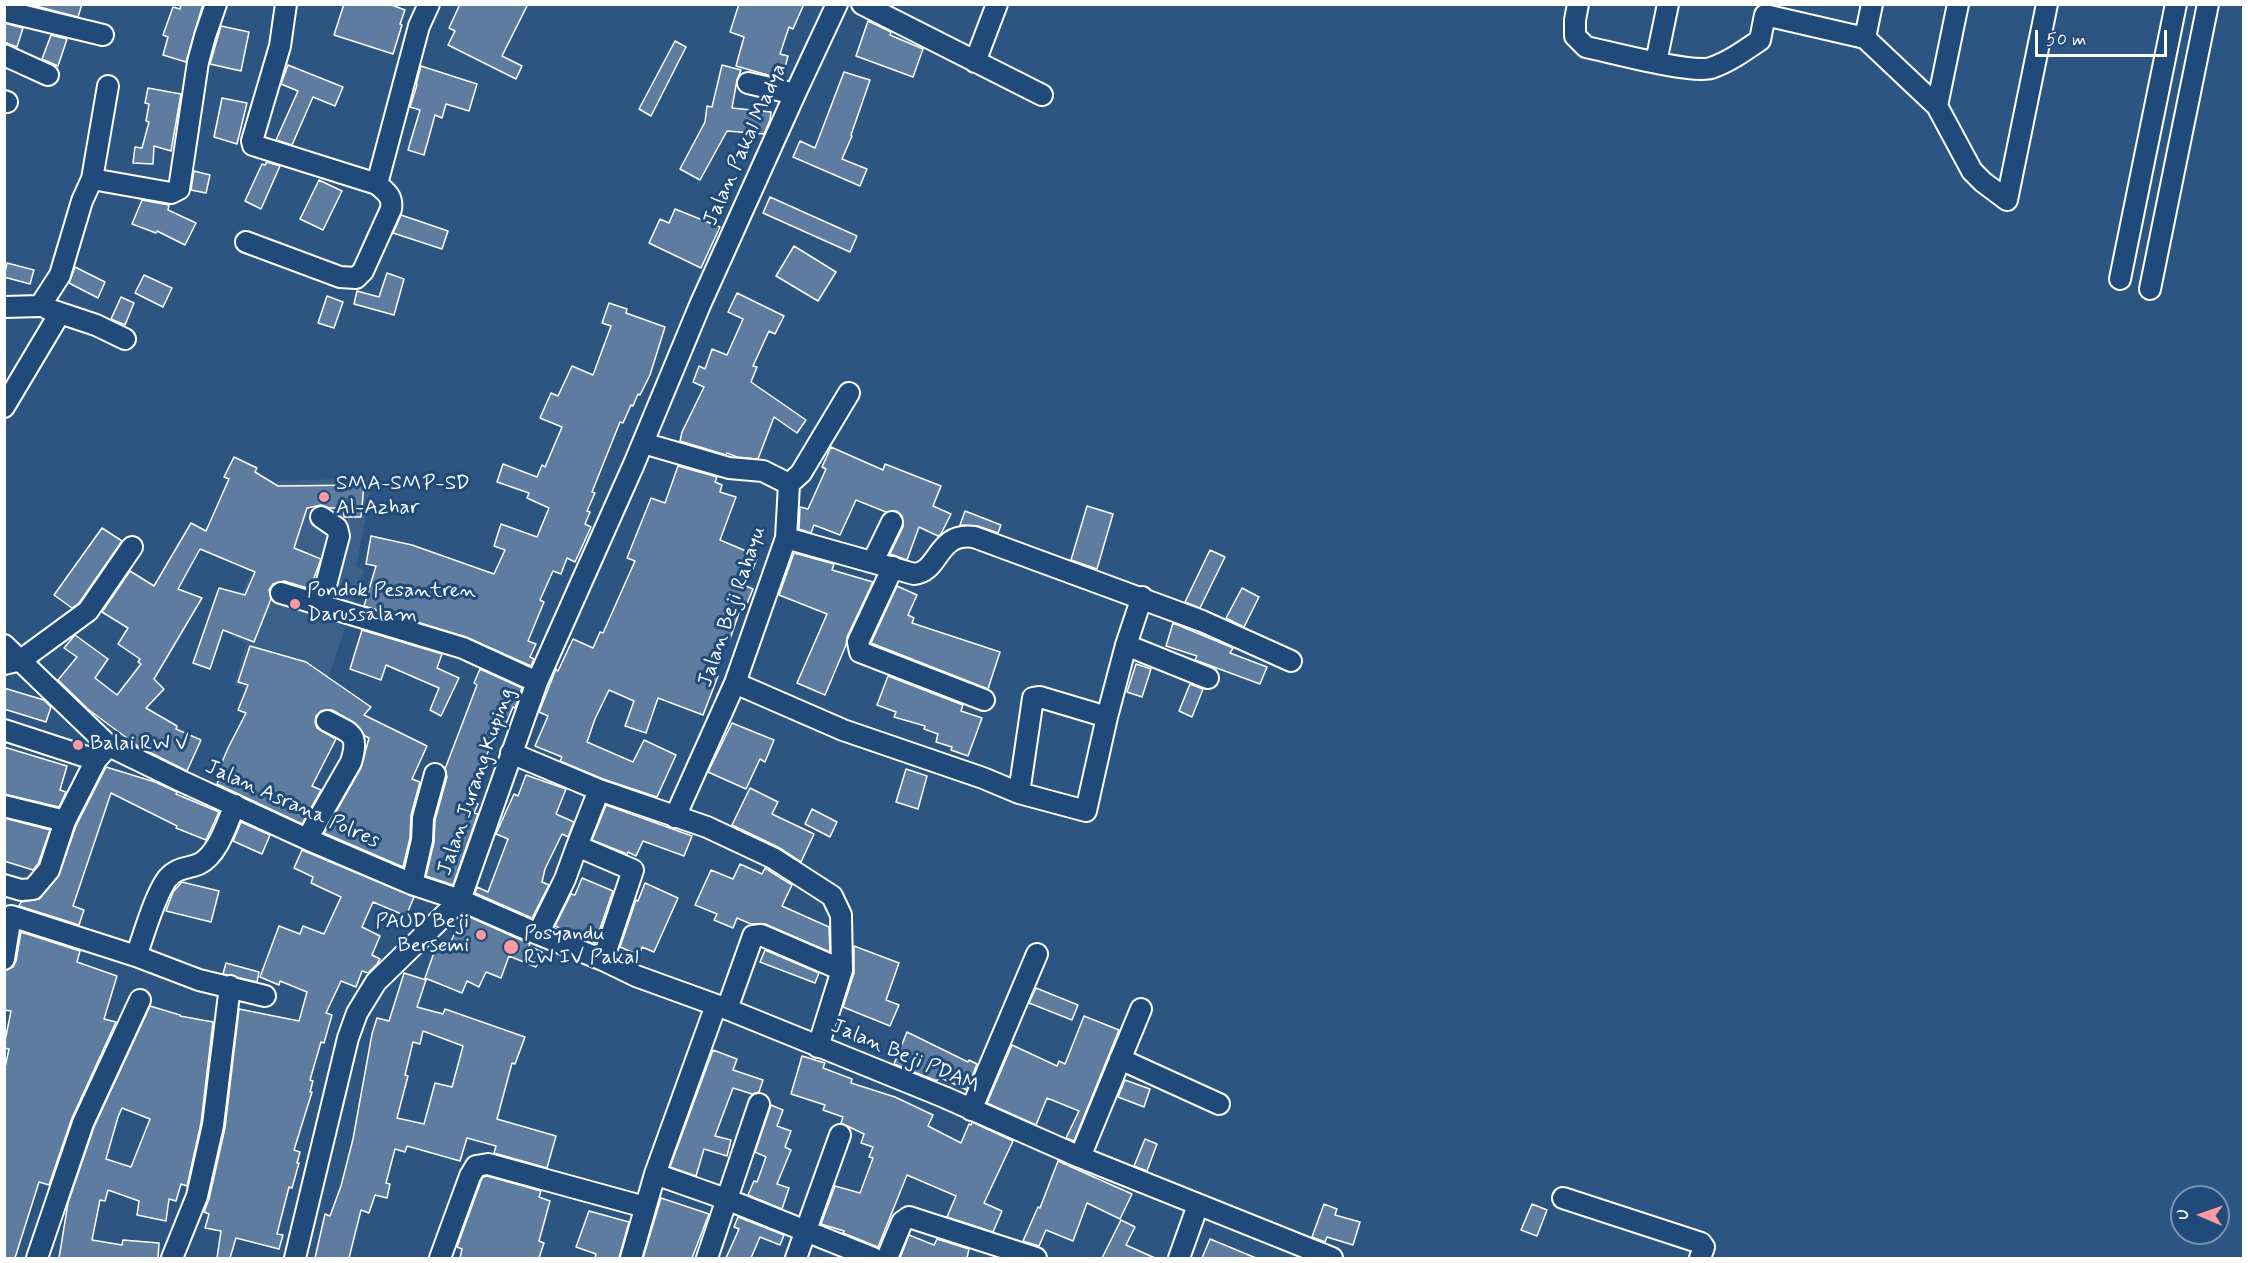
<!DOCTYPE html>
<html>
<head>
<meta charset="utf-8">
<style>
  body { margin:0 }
  #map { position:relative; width:2248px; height:1263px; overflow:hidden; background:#2c5582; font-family:Mynerve,sans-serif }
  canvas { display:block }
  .frame { position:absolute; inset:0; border:6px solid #fff; pointer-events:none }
  .north { position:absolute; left:2170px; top:1185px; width:60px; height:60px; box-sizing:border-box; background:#1f4a7a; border:2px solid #7992af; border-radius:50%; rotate:272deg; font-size:16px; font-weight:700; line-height:24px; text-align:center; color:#fff }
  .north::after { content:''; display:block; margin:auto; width:21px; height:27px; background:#ff9aa2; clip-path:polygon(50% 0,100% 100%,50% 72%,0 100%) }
  .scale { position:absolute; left:2035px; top:30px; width:132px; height:27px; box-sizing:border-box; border:3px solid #fff; border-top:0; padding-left:8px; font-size:18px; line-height:21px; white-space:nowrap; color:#fff; -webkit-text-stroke:4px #1f4a7a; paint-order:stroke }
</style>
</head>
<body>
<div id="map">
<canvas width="2248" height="1263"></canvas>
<div class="frame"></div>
<div class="north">U</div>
<div class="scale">50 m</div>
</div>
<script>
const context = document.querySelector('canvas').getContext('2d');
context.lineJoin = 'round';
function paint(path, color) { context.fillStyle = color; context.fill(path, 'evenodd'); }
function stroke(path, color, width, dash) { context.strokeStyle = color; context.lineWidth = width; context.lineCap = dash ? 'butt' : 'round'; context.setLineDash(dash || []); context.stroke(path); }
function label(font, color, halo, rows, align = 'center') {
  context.font = font + ' Mynerve,sans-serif'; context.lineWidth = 6; context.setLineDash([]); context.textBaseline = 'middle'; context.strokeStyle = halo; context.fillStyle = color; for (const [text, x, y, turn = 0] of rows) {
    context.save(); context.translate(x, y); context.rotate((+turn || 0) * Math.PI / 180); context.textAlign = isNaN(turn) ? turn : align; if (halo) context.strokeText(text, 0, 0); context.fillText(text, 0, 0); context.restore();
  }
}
const built = new Path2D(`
  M374,478l-18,88 8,4 -38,115 -63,10 -29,-10 12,-41 -20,-12 23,-55 8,-5 21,-64 -1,-27z`);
const building = new Path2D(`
  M28,4h54l-4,13z
  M181,4h22l-17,58 -23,-7 5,-18 -5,-2 10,-28 7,2z
  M344,4h45l16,6 -5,14 2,1 -9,29 -59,-19z
  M460,4h68l-26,52 20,10 -6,13 -68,-34 7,-14 -6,-3z
  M739,4h65l-11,25 -4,-2 -9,27 8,2 -6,23 -46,-13 8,-29 -14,-5z
  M868,21l23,11 -1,3 33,14 -10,28 -57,-21z
  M4,23l19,5 -6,19 -13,-5z
  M221,26l28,6 -8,39 -31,-7z
  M51,35l16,4 -9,27 -16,-7z
  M675,41l11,6 -35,69 -12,-7z
  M288,65l55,22 -8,19 -22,-9 -21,48 -16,-5 22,-49 -17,-7z
  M722,65l19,5 -4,10 -5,28 39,4 -1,8 -6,14 -37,-3 -27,49 -20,-11 25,-47 2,-16 5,1z
  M421,66l56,18 -8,27 -23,-7 -4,14 -7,-3 -11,40 -16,-5 12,-40 -10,-3 7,-22h-1z
  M844,72l26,8 -19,55 1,1 -10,23 25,10 -7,17 -67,-29 7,-16 15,7z
  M148,88l33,6 -10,57 -17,-5 -1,18 -20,-1 2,-16 7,1 7,-26 -3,-1 3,-17 -4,-1z
  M222,98l25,5 -10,41 -23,-7z
  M267,162l13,4 -19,43 -16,-8 17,-37 3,1z
  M194,171l16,4 -4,18 -15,-3z
  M319,180l23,11 -19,39 -23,-11z
  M770,197l87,39 -7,16 -87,-39z
  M142,200l27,5 -1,5 28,13 -11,22 -28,-14 -1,2 -24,-9z
  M675,209l45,18 -19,41 -52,-25 11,-24 9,4z
  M401,215l47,16 -6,18 -49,-16z
  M794,246l42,26 -18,29 -42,-25z
  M7,263l27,7 -4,14 -26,-7z
  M75,267l30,15 -7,16 -29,-15z
  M387,273l17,6 -10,36 -40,-11 3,-13 22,6z
  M144,275l28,13 -9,19 -28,-14z
  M737,293l47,23 -9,18 -6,-3 -16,35 4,1 -6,15 55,38 -9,13 -23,-16 -16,42 -21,-2 -10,-4 -1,2 -46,-14 2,-9 22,-45 -11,-5 6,-16 6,3 7,-20 15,6 16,-36 -15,-7z
  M327,296l16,6 -9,26 -16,-5z
  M121,297l13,6 -9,22 -14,-6z
  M609,303l18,6 -1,4 39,14 -15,48 -10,20 -2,-1 -5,12 -2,-1 -8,18 -3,-1 -28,70 3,1 -8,18 3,1 -5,12 6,3 -16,35 -8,-4 -6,16 -8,-3 -13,29 4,2 -16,39 8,3 -6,13 4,2 -3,7 -65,-29 -102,-31 12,-40 -10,-2 5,-28 41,9 82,29 11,-24 -11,-4 7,-22 36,13 12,-29 -22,-10 2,-5 -32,-11 6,-18 34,13 5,-12 3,2 17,-40 -22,-9 11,-25 7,3 14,-30 21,9 18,-49 -9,-3z
  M831,447l52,23 2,-6 56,22 -8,20 18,8 -10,20 -3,2 -19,-9 -12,33 -17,-6 13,-27 -1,-11 -5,-5 -11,1 -30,-12 -16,35 -26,-10 -3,8 -12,-4 1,-22 8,2 18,-40 -4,-2z
  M234,457l23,11 -2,4 23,14 86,-1 -3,32h-17v-9h-15l-8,-3 -14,3 -13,40 27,11 -11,30 -26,-8 -11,3 -4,6 2,9 -17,43 -31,-12 -13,39 -17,-6 26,-75 26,7 10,-23 -55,-23 -22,40 24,9 -48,81 10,10 -18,19 31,18 -1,3 25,11 -14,31 -48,-24 -50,-37 -31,-30 19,-23 -13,-9 11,-13 33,24 -13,19 22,17 24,-31 -3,-2 2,-3 -22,-15 10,-16 -26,-16 28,-41 24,15 37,-63 15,8 23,-52 -5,-2z
  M678,466l39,11 -2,5 7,3 -2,7 16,5 -16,43 38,16 -12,30 7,3 -7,17 -4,-2 -12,35 -5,-1 -10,37 3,1 -15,39 -45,-17 -12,35 -21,-7 9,-25 -25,-11 -14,29 -8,23 46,20 11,-22 32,15 -19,42 -54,-18 -43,-18 2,-4 -27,-11 13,-30 -9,-4 17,-43 2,2 15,-32 20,9 7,-16 3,1 32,-72 -8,-3 24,-60 14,5z
  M1087,506l26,8 -16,55 -26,-9z
  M965,511l36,14 -3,8 -20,-7 -18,-1z
  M102,528l20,13 -43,62 -7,5 -18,-13z
  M1210,550l15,7 -25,51 -15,-6z
  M794,553l40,11 -2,6 41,12 -26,55 -1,8 -21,50 -28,-12 30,-69 -48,-19z
  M897,586l20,9 -9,20 6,3 -2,5 88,29 -12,37 -117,-46z
  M1242,588l17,9 -15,30 -18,-9z
  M1173,623l60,25 -3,5 37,14 -7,17 -65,-24 2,-4 -31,-10z
  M362,630l80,24 -5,14 22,10 -18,38 -11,-6 9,-22 -53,-23 -5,15 -31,-11z
  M250,646l56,16 65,45 -7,8 63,31 -15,33 8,3 -9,33 -1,23 -7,29 -79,-34 37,-65 8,-30 -4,-2 -10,-13 -23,-13 -11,1 -5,5 -1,6 2,6 19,11 -24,47 9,4 -19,34 -85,-40 6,-16 -3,-1 8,-19 18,-35 -8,-3 10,-25 -10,-3z
  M1136,664l15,5 -9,28 -15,-5z
  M480,669l42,19 -7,20 -2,-1 -7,17 -5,-2 -19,44 3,1 -12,35 5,2 -4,9 4,1 -25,71 -27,-9 8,-34 1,-22 12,-43 -2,-8 32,-84 -3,-2z
  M888,676l75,29 -2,6 21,7 -14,38 -17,-6 1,-3 -16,-5 2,-8 -14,-5 1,-3 -31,-9 2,-5 -19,-7z
  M1190,684l13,5 -11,28 -13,-6z
  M4,688l40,12 7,7 -5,15 -42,-13z
  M732,723l42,17 -9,22 -5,-3 -14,30 -38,-17z
  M4,747l63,19 -7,24 6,2 -7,15 -55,-13z
  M106,767l49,15 22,10 -1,2 43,18 -13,28 -30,-12 1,-2 -66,-33 -38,113 11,4 -5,15 -60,-19 2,-4 18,-3 19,-22 18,-51z
  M906,769l21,7 -9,33 -22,-7z
  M526,775l40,14 -10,25 18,8 -6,15 -6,-3 -17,35 -3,13 7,3 -17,33 -57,-25 2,-6 11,5 20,-53 -12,-5 18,-40 4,2z
  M750,788l28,14 -6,12 42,20 -13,28 -23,-15 -46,-22z
  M606,805l86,31 -8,20 -41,-15 -7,15 -8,-4 -1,2 -35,-14z
  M812,809l25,13 -7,15 -25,-13z
  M4,818l46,12 -12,34 -5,6 -29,-9z
  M241,822l29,13 -8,19 -29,-13z
  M302,850l112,47 -8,19 -33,-14 -11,25 18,9 -8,19 8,4 -3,5 -9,9 -6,-2 -6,16 -15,-6 -15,32 6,2 -8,28 -3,-1 -11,38 3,1 -3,11h2l-18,58 6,2 -3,11h2l-7,25 -3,-1 -12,47 6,1 -4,14 -43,-11 -6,20h-13l4,-27 -16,-3 4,-14 -5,-2 5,-13 16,-71 14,-119 60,12 8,-29 -27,-11 -1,4 -19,-8 19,-51 21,8 3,-8 21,8 17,-37 -30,-14 2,-6 -19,-9z
  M740,864l22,10 3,-6 27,17 -10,21 47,21 1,25 -65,-28h-14l-14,-6 -4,10 -19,-8 3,-6 -22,-9 16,-35 22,9z
  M582,878l31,13 -18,52 -40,-17 16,-32 4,1z
  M182,882l37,9 -8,31 -45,-11 7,-19z
  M645,883l33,15 -24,54 -12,-5 -3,8 -19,-8 16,-47 2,1z
  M463,914l67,30 -1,2 13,6 -6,15 -27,-11 -8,22 -15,-6 -7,15 -12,-6 -5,12 -37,-15 12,-34 10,7z
  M21,932l59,19 -3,11 40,14 -13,43 12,3 -44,96 -23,67 -10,-3 -24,76h-11v-186l5,-23 -5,-1v-2l7,-35 -7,-1v-39l9,-4 3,-6z
  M854,946l45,17 -13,37 13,5 -9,21 -47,-19 11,-34z
  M765,950l54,23 -4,10 -55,-21z
  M226,963l33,9 -2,10 -34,-8z
  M404,973l22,7 -9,27 26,7 2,-5 80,28 -10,27 -3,-1 -15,56 59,17 -9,32 -53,-15 2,-7 -29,-8 -7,23 -53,-15 -2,6 -10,-3 -9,34 4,1 -3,14 -12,-3 -6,18 -8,-3 -12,48h-34l10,-44 5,2 11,-30 12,-47 19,-105 5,-16 12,3zM423,1031l40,15 -11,41 -17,-4 -11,41 -27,-6 11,-42 -3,-1 8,-33 7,2z
  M1036,988l42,17 -6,15 -43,-17z
  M150,1006l30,9v1l33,6 -12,101 -14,63 -6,-2 -5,17 -7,-2 -3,22 -29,-6 2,-14 -31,-11 -3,11 -5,-1 -8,40 30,5 1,-5 36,3 -1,15h-99l9,-55 26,-76zM122,1108l28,11 -19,48 -25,-8 12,-42z
  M1084,1016l35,14 -45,111 -8,-3 13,-27 -32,-13 -11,27 -49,-22 25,-58 45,21 2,-5 6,3z
  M907,1032l61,30 1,-2 8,4 -10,26 -28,-13 -2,4 -43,-17z
  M713,1050l24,9 -4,11 30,10 -4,12 -7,2 -19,-6 -18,48 16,4 -4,16 -23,-7 -8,27 -26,-9z
  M802,1056l23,7 -2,5 29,11 -1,4 44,14 38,18 -5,11 33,17 8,-19 2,1 1,-3 41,19 -29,62 18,8 -9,21 -46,-15 9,-21 -49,-21 -29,72 -35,-14 1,-2 -23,-7 14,-38 25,7 13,-35 -4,-1 4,-10 -12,-4 3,-9 -23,-11 2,-6 -20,-7 2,-5 -34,-11z
  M1125,1080l25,9 -6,18 -26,-10z
  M771,1105l12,5 -6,16 14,5 -6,16 6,3 -14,34 12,4 -7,21 -34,-14 6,-14 3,1 9,-25 -11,-5z
  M1145,1139l12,5 -10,27 -13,-5z
  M1058,1161l74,33 -12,25 -33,-16 -14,38 -27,-11 -7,16 -16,-5 15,-34 2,1z
  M487,1176l54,15 -2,6 11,4 -11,40 5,2 -5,15h-79l2,-9 -5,-2 24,-66 2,-4z
  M661,1198l48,16 -17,44h-49z
  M1324,1204l13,5 -2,6 25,7 -7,23 -26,-8 -2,5 -13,-5z
  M1532,1204l15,6 -10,26 -16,-6z
  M589,1211l40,11 -10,36h-24l1,-4 -20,-7z
  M738,1217l46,18 -4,10 -20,-8 -9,21h-25l13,-29 -5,-2z
  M1121,1220l14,7 -9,18 29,13h-53z
  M909,1235l25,10 3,-6 32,10 -2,9h-67z
  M1210,1239l46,19h-54z`);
const minor = new Path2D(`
  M286,4l-6,42 -28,95 1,4 124,39
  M862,4l180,91
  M1578,4l-3,16v16l11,11c24,5 105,27 125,21 18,-6 33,-17 49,-28l5,-25 100,23 72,68 35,65 11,11 24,18 40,-196
  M4,11l99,24
  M1865,38l7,-34
  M4,55l44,20
  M975,62l22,-58
  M1656,62l12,-58
  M748,83l47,11
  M4,101l3,1
  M1937,106l21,-102
  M92,179l16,-93
  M246,242l94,35 16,1 7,-7 28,-62c2,-13 -5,-17 -14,-25l42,-158 10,-22
  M2120,279l56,-275
  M2150,289l58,-285
  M4,307l36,-1 20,-31 22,-74 10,-22 79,14 8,-4 19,-127 7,-26 11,-32
  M48,309l48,16 29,14
  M4,407l56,-94
  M643,443l86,25 34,3 26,13 -3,54 -51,145 -60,134
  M789,484l12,-11 48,-80
  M321,517l16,11 2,8 -18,68
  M786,538l128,36c26,-2 22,-42 60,-37l228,84 89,40
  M873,561l19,-39
  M893,567l-35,75 2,10 124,48
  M281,593l182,55 74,34
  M1142,597l-16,48 82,33
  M4,645l105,101 72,35 126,58 105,45 48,16 78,34 65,26 33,16 91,33 217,88 136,60 252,101
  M4,664l17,-4 67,-49 44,-64
  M735,683l108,47 140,48 36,15 14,-95 7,-1 67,20 19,-72
  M4,730l92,30 8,-9
  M511,753l88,37 108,37 66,31 59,38 9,19 1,55 -24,77
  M1019,793l67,18 21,-94
  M4,806l61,15
  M307,839l44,-77c9,-29 -1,-29 -24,-41
  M577,846l22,-56
  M412,884l10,-44 1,-22 12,-44
  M4,885l17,5 12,-1 16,-19 16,-49 31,-61
  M538,934l27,-55 12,-33 56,24 -30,90
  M136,956c8,-21 18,-59 31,-77 10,-12 20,-10 32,-15 19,-9 28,-41 36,-59
  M4,959l7,-43 125,40 63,24 66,16
  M727,1009l26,-73 8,-1 81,35
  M1120,1059l99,45
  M971,1110l66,-156
  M1080,1157l61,-148
  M655,1174l71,25 147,59
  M1563,1198l138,45 3,4 -4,11
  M37,1258l46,-135 57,-123
  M172,1258l25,-62 16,-71 17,-139
  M295,1258l53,-220 9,-25 19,-31 84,-82 77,-218 97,-218 66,-159 95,-211 42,-90
  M440,1258l30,-82 6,-10 12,-2 157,43
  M631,1258l24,-84 61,-169
  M707,1258l52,-154
  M796,1258l44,-123
  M887,1258l15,-36 7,-5 127,41
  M1179,1258l19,-53`);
const markers = [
  [324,497,6,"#ff9aa2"],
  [295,604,6,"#ff9aa2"],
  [78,745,6,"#ff9aa2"],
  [481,935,6,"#ff9aa2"],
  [511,947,8,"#ff9aa2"]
];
const streetNames = [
  ["Jalan Pakal Madya",746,145,-66],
  ["Jalan Beji Rahayu",733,607,-71],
  ["Jalan Jurang Kuping",477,782,-71],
  ["Jalan Asrana Polres",292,805,24],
  ["Jalan Beji PDAM",905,1057,23]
];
const poiNames = [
  ["SMA-SMP-SD",336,485],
  ["Al-Azhar",336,509],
  ["Pondok Pesantren",307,592],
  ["Darussalam",307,616],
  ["Balai RW V",90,745],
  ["PAUD Beji",469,923,"right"],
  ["Bersemi",469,947,"right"],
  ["Posyandu",524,935],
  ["RW IV Pakal",524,959]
];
paint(built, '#3b618b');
paint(building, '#5e7c9f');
stroke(building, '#fff', 1.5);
stroke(minor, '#fff', 24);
stroke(minor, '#1f4a7a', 20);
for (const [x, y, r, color] of markers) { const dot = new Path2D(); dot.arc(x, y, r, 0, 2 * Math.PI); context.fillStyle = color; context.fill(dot); stroke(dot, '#1f4a7a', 2); }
label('21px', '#fff', '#1f4a7a', streetNames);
label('21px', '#fff', '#1f4a7a', poiNames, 'left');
</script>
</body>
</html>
